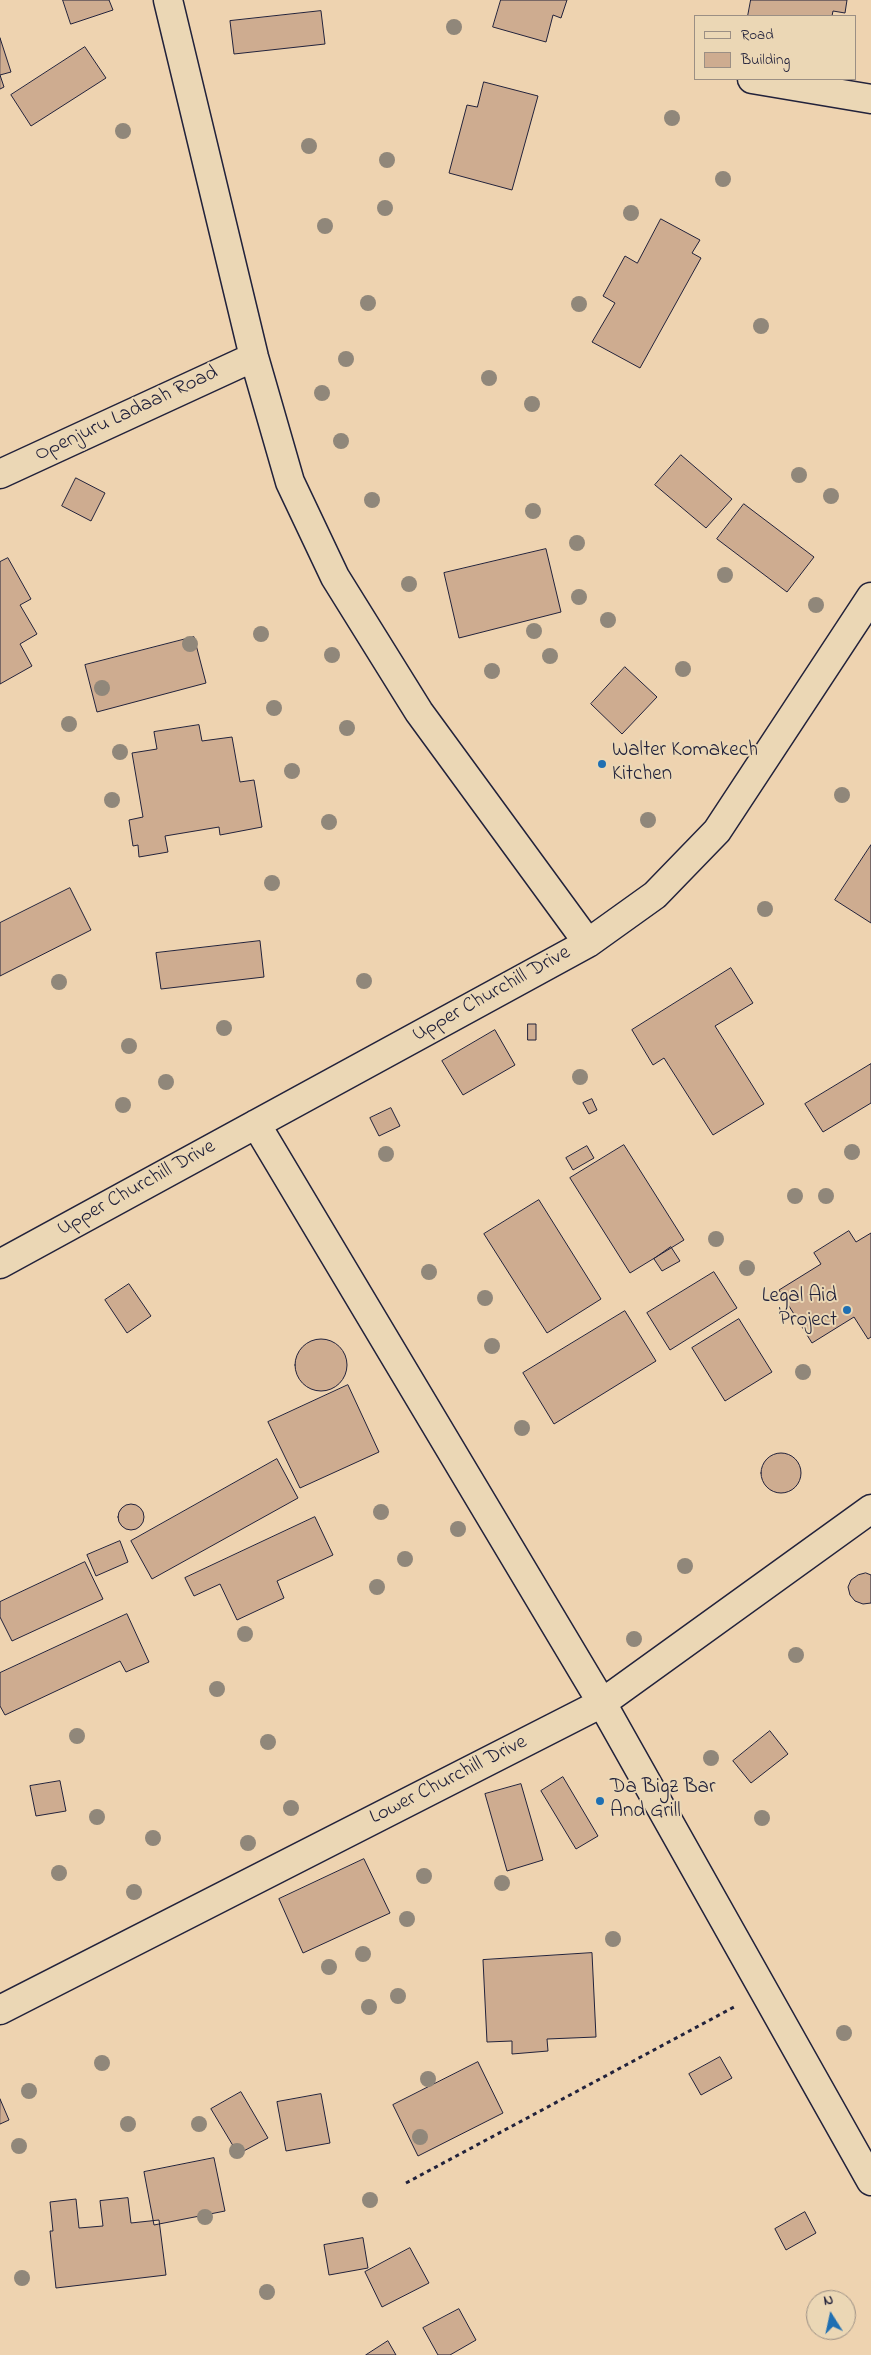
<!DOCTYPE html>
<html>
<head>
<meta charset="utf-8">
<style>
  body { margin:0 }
  #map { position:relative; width:871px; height:2355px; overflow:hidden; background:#eed3b0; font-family:"Indie Flower",sans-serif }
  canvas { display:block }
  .legend { position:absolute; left:694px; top:15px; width:162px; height:65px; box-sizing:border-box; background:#ebd7b5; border:1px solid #9b8f84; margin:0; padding:6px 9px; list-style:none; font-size:15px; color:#22223b }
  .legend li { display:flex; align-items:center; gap:10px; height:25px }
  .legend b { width:25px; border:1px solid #9b8f84 }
  .north { position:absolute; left:806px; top:2290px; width:50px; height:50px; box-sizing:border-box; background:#ebd7b5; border:1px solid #9b8f84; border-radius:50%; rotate:350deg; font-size:14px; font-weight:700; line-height:20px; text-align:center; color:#22223b }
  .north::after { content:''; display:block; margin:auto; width:18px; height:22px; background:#1f6fb2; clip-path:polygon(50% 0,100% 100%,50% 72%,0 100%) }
</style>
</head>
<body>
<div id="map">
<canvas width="871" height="2355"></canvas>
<ul class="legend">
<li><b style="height:6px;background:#ebd7b5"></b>Road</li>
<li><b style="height:14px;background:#ceac90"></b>Building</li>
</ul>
<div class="north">N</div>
</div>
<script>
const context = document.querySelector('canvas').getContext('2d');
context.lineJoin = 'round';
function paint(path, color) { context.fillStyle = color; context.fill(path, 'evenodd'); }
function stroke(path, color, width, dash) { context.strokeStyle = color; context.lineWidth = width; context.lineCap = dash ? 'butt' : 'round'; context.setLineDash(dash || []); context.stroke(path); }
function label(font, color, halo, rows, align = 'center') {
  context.font = font + ' "Indie Flower",sans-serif'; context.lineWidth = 4; context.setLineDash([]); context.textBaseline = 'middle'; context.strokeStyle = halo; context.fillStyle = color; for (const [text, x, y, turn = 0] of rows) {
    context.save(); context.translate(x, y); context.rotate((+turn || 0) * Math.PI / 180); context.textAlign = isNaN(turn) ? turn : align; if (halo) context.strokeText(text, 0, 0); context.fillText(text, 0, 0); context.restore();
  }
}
const building = new Path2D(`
  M63,0h46l4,10 -42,14z
  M501,0h66l-6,18 -8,-3 -7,27 -53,-15z
  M751,0h96l-2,13 -12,-2 -1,5h-84z
  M321,11l4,33 -91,10 -4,-33z
  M0,38l11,34 -11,3 4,12 -4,2z
  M85,47l21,31 -75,48 -20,-31z
  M484,82l54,14 -26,94 -63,-17 18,-68 10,2z
  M661,219l39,21 -8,13 9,5 -61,110 -48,-26 23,-39 -12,-7 22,-40 12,7z
  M681,455l51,44 -26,29 -51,-43z
  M76,478l29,15 -14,28 -29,-15z
  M744,504l70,53 -27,35 -70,-53z
  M546,549l15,63 -102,26 -15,-65z
  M8,558l23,41 -11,6 17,29 -17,10 12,22 -32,18v-122z
  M194,637l12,46 -109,29 -12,-47z
  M625,667l32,30 -35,37 -31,-30z
  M199,725l3,16 30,-4 8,45 14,-2 8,47 -42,8 -1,-8 -54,9 3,16 -29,5 -1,-12 -5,1 -4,-26 14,-3 -11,-64 25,-4 -3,-17z
  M871,845v78l-36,-23z
  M70,888l21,42 -91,46v-53z
  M260,941l4,36 -103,12 -5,-36z
  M731,968l22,35 -38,23 49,78 -51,31 -49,-77 -11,7 -21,-35z
  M528,1024h8v16h-8z
  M495,1030l20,35 -52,30 -21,-34z
  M871,1064v39l-48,29 -18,-28z
  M592,1099l5,11 -8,4 -6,-11z
  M391,1108l9,18 -21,10 -9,-18z
  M624,1145l60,95 -54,33 -60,-95z
  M587,1146l7,12 -21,12 -7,-12z
  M539,1200l62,99 -54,34 -63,-99z
  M849,1231l7,11 15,-9v104l-3,2 -14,-22 -42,26 -33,-53 42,-26 -7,-11z
  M671,1247l9,14 -18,10 -8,-12z
  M714,1272l23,36 -67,42 -23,-37z
  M129,1284l22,32 -24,17 -22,-33z
  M625,1311l31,50 -102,63 -31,-51z
  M739,1319l33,53 -47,29 -33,-53z
  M295 1365a26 26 0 1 1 52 0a26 26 0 1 1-52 0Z
  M348,1385l31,67 -79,36 -32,-66z
  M761 1473a20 20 0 1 1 40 0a20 20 0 1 1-40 0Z
  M277,1459l21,39 -146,81 -21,-38z
  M118 1517a13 13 0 1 1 26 0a13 13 0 1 1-26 0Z
  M315,1517l18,38 -56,26 7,17 -47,22 -17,-36 -26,12 -9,-18z
  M120,1541l8,21 -32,14 -9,-21z
  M85,1562l18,37 -91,42 -12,-24v-15z
  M866,1573l5,2v28l-8,1 -8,-3 -5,-6 -2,-8 3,-7 7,-5z
  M127,1614l22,48 -23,10 -6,-11 -115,54 -5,-9v-33z
  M770,1731l18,23 -37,29 -18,-22z
  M563,1777l35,59 -22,13 -35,-58z
  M60,1781l6,30 -30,5 -6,-30z
  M521,1784l22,76 -36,11 -22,-77z
  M364,1859l26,54 -87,40 -24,-54z
  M592,1953l4,84 -49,2 1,12 -36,3v-13l-25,1 -4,-82z
  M720,2057l12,21 -31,17 -12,-21z
  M478,2062l25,51 -85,43 -25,-51z
  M241,2092l27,46 -30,16 -27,-45z
  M321,2094l9,49 -44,8 -9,-49z
  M0,2099l9,21 -9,4z
  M214,2158l11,53 -71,14 -10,-53z
  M128,2198l3,25 28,-3 7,55 -110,13 -6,-57h3l-3,-29 26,-3 3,29 24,-2 -3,-25z
  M805,2212l11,21 -30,17 -11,-21z
  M363,2238l5,30 -39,7 -5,-30z
  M410,2248l19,35 -47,24 -17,-35z
  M459,2309l17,31 -26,15h-12l-15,-27z
  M388,2341l8,14h-30z`);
const path = new Path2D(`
  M406,2183l328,-176`);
const minor = new Path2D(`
  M168,0l86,357 36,125 45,95 84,135 169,231
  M752,79l119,20
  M0,474l254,-117
  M256,1124l346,579 269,478
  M0,1264l588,-321 67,-48 62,-64 154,-234
  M0,2010l602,-307 269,-194`);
const trees = [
  [454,27],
  [672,118],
  [123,131],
  [309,146],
  [387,160],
  [723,179],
  [385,208],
  [631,213],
  [325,226],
  [368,303],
  [579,304],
  [761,326],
  [346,359],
  [489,378],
  [322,393],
  [532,404],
  [341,441],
  [799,475],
  [831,496],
  [372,500],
  [533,511],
  [577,543],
  [725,575],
  [409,584],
  [579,597],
  [816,605],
  [608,620],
  [534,631],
  [261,634],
  [190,644],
  [332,655],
  [550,656],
  [683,669],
  [492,671],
  [102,688],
  [274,708],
  [69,724],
  [347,728],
  [120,752],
  [292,771],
  [842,795],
  [112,800],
  [648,820],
  [329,822],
  [272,883],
  [765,909],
  [364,981],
  [59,982],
  [224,1028],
  [129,1046],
  [580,1077],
  [166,1082],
  [123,1105],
  [852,1152],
  [386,1154],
  [795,1196],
  [826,1196],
  [716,1239],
  [747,1268],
  [429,1272],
  [485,1298],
  [492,1346],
  [803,1372],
  [522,1428],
  [381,1512],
  [458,1529],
  [405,1559],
  [685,1566],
  [377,1587],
  [245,1634],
  [634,1639],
  [796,1655],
  [217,1689],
  [77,1736],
  [268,1742],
  [711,1758],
  [291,1808],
  [97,1817],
  [762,1818],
  [153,1838],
  [248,1843],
  [59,1873],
  [424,1876],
  [502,1883],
  [134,1892],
  [407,1919],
  [613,1939],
  [363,1954],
  [329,1967],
  [398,1996],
  [369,2007],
  [844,2033],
  [102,2063],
  [428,2079],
  [29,2091],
  [128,2124],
  [199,2124],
  [420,2137],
  [19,2146],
  [237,2151],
  [370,2200],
  [205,2217],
  [22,2278],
  [267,2292]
];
const markers = [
  [602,764,5,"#1f6fb2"],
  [847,1310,5,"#1f6fb2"],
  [600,1801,5,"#1f6fb2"]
];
const streetNames = [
  ["Openjuru Ladaah Road",127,415,-25],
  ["Upper Churchill Drive",492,995,-29],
  ["Upper Churchill Drive",137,1189,-29],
  ["Lower Churchill Drive",449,1781,-27]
];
const poiNames = [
  ["Walter Komakech",612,752],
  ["Kitchen",612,776],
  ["Legal Aid",837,1298,"right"],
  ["Project",837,1322,"right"],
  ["Da Bigz Bar",610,1789],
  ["And Grill",610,1813]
];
paint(building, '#ceac90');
stroke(building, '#22223b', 1);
stroke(minor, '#22223b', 31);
stroke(path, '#22223b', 3, [4, 4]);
stroke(minor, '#ebd7b5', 28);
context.fillStyle = '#90877a';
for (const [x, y] of trees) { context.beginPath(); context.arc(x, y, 8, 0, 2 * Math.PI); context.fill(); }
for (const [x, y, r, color] of markers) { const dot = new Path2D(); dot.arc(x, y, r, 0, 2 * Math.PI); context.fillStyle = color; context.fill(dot); stroke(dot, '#ebd7b5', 2); }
label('21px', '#22223b', '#ebd7b5', streetNames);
label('21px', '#22223b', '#ebd7b5', poiNames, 'left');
</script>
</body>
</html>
